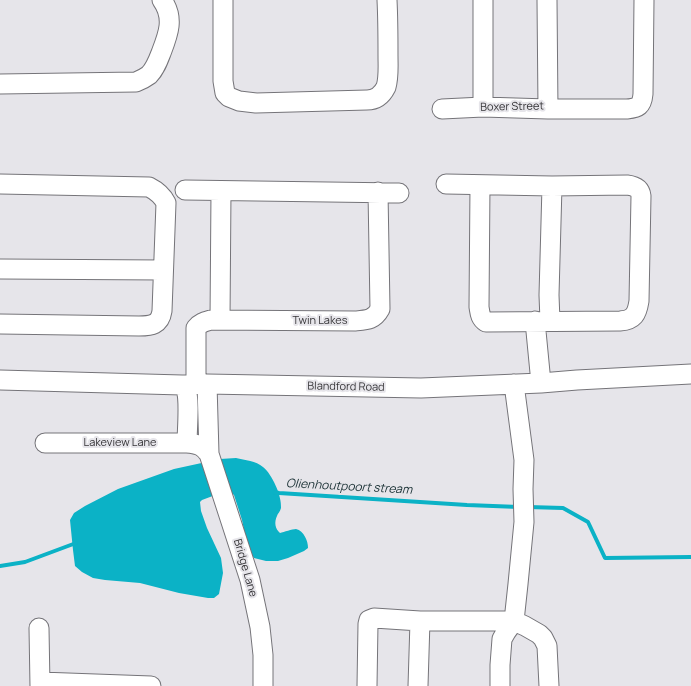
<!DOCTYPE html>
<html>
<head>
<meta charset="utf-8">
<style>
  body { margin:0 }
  canvas { display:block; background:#e6e5ea }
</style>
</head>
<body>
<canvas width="691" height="686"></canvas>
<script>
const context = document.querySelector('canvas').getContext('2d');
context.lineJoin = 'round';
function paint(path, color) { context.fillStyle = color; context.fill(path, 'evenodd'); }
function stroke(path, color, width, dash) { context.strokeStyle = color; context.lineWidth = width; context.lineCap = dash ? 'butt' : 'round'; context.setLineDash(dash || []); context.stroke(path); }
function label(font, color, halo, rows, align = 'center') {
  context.font = font + ' Manrope,sans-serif'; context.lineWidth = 4; context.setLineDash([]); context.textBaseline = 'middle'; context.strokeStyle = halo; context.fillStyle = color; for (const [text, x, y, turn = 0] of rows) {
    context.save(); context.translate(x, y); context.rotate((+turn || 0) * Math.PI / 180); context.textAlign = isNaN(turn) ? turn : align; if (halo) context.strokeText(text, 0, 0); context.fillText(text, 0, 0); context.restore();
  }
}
const water = new Path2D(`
  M236,458c9,2 20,3 27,9 9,7 19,29 18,41 -1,4 -3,5 -4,8 -3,6 -2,13 3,17 4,-1 12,-4 16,-4 8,2 12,12 12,19l-4,3 -16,7 -10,3h-12l-12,-3 -2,-3 -6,-15 -4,-20 -8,-25 -4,-3 -4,-1 -24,9 -2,2 1,9 6,17 14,30 2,15 -4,21 -5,4h-6l-29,-5 -39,-10 -35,-3 -12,-2 -11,-6 -7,-6 -2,-16 -3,-30 4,-7 11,-7 33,-17 56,-20 46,-10z`);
const stream = new Path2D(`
  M274,492l5,1 188,12 52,2
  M528,507l35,1 25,14 17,36 86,-1
  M0,566l25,-4 51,-19`);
const minor = new Path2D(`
  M223,0v81l2,12 4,4 10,4 17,2 111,-3c9,0 15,-5 19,-13 3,-10 2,-21 2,-31 0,-19 0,-37 -1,-56
  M0,84l136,-2c5,-2 9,-4 13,-7 6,-6 9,-14 12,-22 7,-18 14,-35 1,-53
  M483,107v-107
  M442,109l41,-2 65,2 -1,-109
  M548,109h79c11,-1 15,-3 16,-15l1,-94
  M0,184l149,3c8,4 13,8 17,16l-4,108c-2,14 -11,15 -23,15l-139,-2
  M446,184l106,2 75,-1c8,1 13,3 14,11l-2,105c-2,13 -5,19 -19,20l-134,1c-6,-4 -6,-9 -7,-15l1,-122
  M185,190l214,3
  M0,269l163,1
  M220,320l1,-129
  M535,321l6,62
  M550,321l-1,-26 3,-109
  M0,380l182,5 25,-1 214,4 120,-5 36,-3 114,-6
  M196,384v-56c4,-5 8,-6 15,-8l144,1c12,-1 19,-1 25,-12l-2,-117
  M207,384l2,70
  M182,385c1,2 3,3 4,5 4,10 1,41 1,53
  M45,443h142c11,1 15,2 22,11l41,126 10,47 3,28v31
  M39,628l1,58
  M40,682l111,4
  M367,686l1,-62 1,-4 5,-2 46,3h94l11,5 14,8 4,4 4,8 2,40
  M418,686l2,-65
  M500,686v-21l2,-26 4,-7 8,-11 4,-37 6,-62 -1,-33 1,-29 -10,-76`);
const streetNames = [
  ["Boxer Street",512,107,-1],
  ["Twin Lakes",320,321],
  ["Blandford Road",346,387,1],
  ["Lakeview Lane",120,443],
  ["Bridge Lane",245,568,74]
];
const waterNames = [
  ["Olienhoutpoort stream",349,487,3]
];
paint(water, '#0bb2c6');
stroke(stream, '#0bb2c6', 4);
stroke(minor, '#757479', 21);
stroke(minor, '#fff', 19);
label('11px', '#363538', '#e6e5ea', streetNames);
label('italic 12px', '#193034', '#e6e5ea', waterNames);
</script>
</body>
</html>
